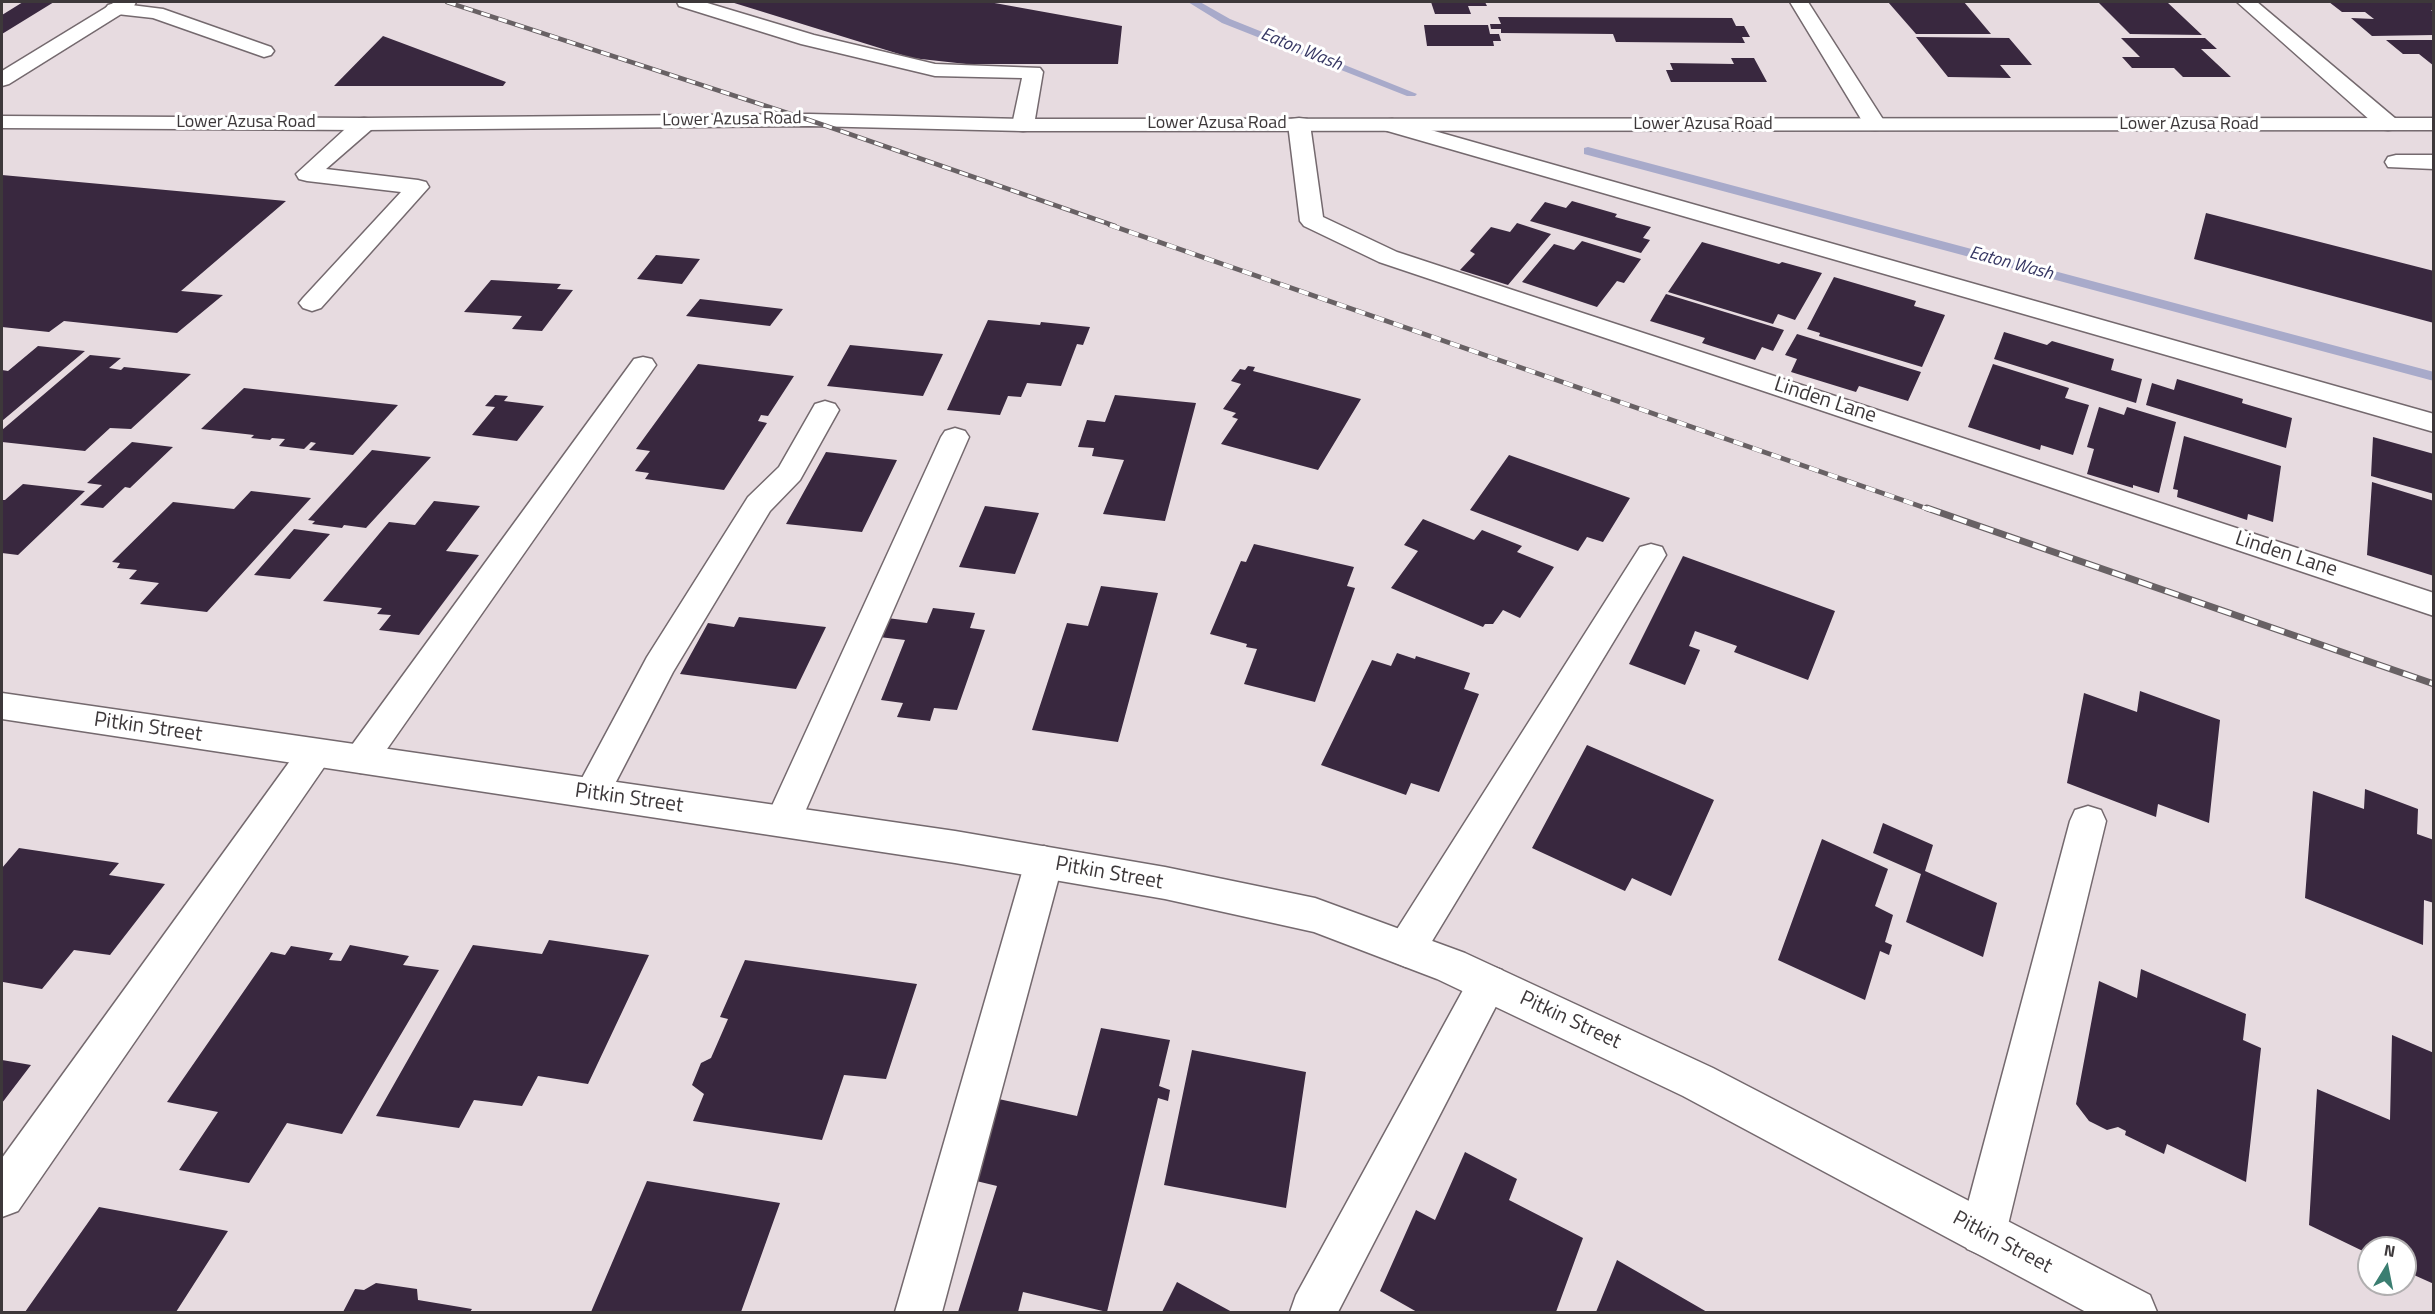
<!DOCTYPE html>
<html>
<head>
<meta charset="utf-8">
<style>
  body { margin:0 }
  #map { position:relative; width:2435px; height:1314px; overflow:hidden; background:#e7dbe0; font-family:"Titillium Web",sans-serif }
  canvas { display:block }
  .frame { position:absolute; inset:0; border:3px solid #3d383a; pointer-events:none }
  .north { position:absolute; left:2357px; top:1236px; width:60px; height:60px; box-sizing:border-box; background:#fff; border:2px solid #b1afb0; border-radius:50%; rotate:10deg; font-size:16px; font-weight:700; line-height:24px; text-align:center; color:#3d383a }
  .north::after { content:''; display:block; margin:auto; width:21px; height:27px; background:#3b7e71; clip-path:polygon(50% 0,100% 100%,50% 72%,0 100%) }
</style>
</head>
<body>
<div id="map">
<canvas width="2435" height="1314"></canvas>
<div class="frame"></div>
<div class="north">N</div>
</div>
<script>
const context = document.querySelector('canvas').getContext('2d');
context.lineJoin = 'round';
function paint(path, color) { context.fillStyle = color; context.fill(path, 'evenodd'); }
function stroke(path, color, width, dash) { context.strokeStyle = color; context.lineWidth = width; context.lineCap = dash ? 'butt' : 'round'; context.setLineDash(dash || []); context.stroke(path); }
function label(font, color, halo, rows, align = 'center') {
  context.font = font + ' "Titillium Web",sans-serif'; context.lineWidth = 6; context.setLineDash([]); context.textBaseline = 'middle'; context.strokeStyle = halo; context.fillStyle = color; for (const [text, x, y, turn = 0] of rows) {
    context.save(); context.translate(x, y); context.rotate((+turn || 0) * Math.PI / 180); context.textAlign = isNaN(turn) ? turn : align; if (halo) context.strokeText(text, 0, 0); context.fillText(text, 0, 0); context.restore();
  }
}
const stream = new Path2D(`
  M1188,2h12l30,17 187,75 -2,2h-8l-185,-73z
  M1588,147l846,225v9l-850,-227v-6z`);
const building = new Path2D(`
  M23,2h31l-52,32v-19z
  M731,2h258l133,24 -4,38h-152l-54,-6z
  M1431,2h54l2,4h-19l3,8h-36z
  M1888,2h76l27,32h-75z
  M2098,2h69l35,33 -72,-1z
  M2329,2h105v8h-3l3,3v22l-62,1 -21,-18 23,1 -9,-7h-23z
  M1498,17l234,1 4,8h8l6,11h-8l3,6 -129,-1 -3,-8 -112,-1v-4h-10l-1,-5h11z
  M1424,25h64l2,9h9l2,7h-8l1,5h-67z
  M383,36l123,46 -3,4h-169z
  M1916,37l93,1 23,27h-32l11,13 -63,-1z
  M2121,38h84l12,11h-16l30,28h-48l-9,-9h-42l-10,-11h18z
  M2386,40h48v26l-15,-12h-16z
  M1731,58h23l13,24h-96l-5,-12h7l-3,-7 64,1z
  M2,175l284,26 -105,90 42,4 -46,38 -113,-12 -15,11 -47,-5z
  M1572,201l45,13 -2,3 36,10 -8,11 7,2 -9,13 -111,-32 15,-19 21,6z
  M2206,213l228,58v52l-240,-64z
  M1517,223l34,11 -43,51 -48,-15 15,-16 -5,-3 21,-24 19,5z
  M1582,241l59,18 -17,24 -7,-2 -20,26 -75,-25 32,-38 20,6z
  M1702,242l77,22 3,-2 40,11 -27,47 -17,-6 -5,10 -105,-32z
  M656,255l44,4 -18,25 -45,-5z
  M1834,277l82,24 -2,5 31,9 -23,52 -103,-31 1,-3 -13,-4z
  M491,280l70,4 -4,5 16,1 -31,41 -30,-2 10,-13 -58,-4z
  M1666,294l118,36 -11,21 -11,-4 -7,13 -53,-17 3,-5 -55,-17z
  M700,299l83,10 -13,17 -84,-10z
  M988,320l52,5 1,-3 49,5 -7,18 -6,-1 -16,42 -34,-3 -6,14 -13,-1 -8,19 -53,-5z
  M2004,332l43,13 5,-4 62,18 -3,11 31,9 -6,24 -142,-44z
  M1797,334l124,38 -13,29 -49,-15 -3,6 -65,-20 6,-13 -12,-4z
  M850,345l93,9 -20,42 -96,-10z
  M38,346l47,5 -83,70v-51l6,1z
  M90,355l31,3 -12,10 12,2 3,-3 67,7 -60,55 -21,-1 -25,23 -83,-9v-12z
  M698,364l96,12 -26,40 -7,-1 -3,6 9,2 -43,67 -79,-11 4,-6 -14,-2 15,-20 -14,-2z
  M1993,364l76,24 -4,10 24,7 -16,50 -32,-10 -1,5 -72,-23z
  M1248,366l7,1 -2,4 108,28 -43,71 -97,-26 17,-25 -6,-2 4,-4 -13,-4 18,-25 -10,-3 9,-12 5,1z
  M2177,379l66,20 -1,4 50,15 -6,30 -140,-43 6,-22 22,7z
  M244,388l154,17 -45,50 -44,-5 7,-7 -5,-1 -7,7 -25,-3 6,-7 -13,-1 -2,2 -19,-2 3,-3 -53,-6z
  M495,395l13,1 -4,5 40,5 -27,35 -45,-6 23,-28 -10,-1z
  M1115,395l81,8 -31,118 -62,-7 21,-54 -32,-4 2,-8 -16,-1 9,-27 18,2z
  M2099,407l25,8 3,-8 49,15 -17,71 -26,-8v3l-46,-14 7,-25 -7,-2z
  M2184,436l97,30 -8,56 -25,-8 -1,6 -70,-23 1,-7 -5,-1z
  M2373,437l61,17v40l-63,-18z
  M132,442l41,5 -43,41 -5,-1 -22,21 -23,-3 22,-20 -15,-2z
  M372,450l59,7 -65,71 -22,-3 -2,3 -30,-4 3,-3 -7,-1z
  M826,452l71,8 -35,72 -76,-8z
  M1509,455l121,43 -27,44 -16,-5 -9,14 -108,-41z
  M2372,482l62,19v75l-67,-21z
  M23,484l62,7 -67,64 -16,-2v-53h3z
  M251,491l60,7 -104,114 -67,-8 19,-21 -30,-4 8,-9 -20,-2 3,-5 -8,-1 61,-60 61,7z
  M434,501l46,5 -34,45 33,4 -60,80 -40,-5 12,-15 -14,-1 5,-6 -59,-7 66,-79 26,3z
  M985,506l54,7 -24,61 -56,-7z
  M1423,519l51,21 8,-10 40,16 -5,6 37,15 -34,51 -17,-8 -10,14h-8l-2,3 -92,-39 27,-37 -14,-6z
  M294,529l36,5 -40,45 -36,-4z
  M1254,544l100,23 -7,19 8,2 -40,114 -71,-18 13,-35 -11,-2 1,-3 -37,-10 31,-73 5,1z
  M1683,556l152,55 -27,69 -74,-28 3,-6 -42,-15 -6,15 11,4 -15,35 -56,-21z
  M1101,586l57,7 -40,149 -86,-12 35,-107 21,3z
  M933,608l42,5 -5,15 15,2 -28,80 -23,-2 -4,13 -33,-4 6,-14 -22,-3 24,-60 -26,-3 8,-19 40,5z
  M739,617l87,10 -30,62 -116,-15 28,-51 26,4z
  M1397,653l18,6 1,-3 54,17 -6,16 15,5 -40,98 -28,-9 -5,12 -85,-30 51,-105 19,6z
  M2140,691l80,29 -11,103 -51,-19 -2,13 -89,-34 17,-90 53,19z
  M1587,745l127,55 -43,96 -39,-18 -7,13 -93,-43z
  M2365,789l53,20 -1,25 17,6v63l-10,-3 -1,45 -118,-47 8,-107 51,18z
  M1883,823l50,22 -8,26 72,32 -14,54 -77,-35 15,-48 -48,-21z
  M1822,839l66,30 -13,37 18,9 -8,27 7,3 -3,10 -9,-4 -15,49 -87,-40z
  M19,848l100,15 -10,12 56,9 -55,71 -36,-5 -32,39 -39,-7 -1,3v-117z
  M549,940l100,15 -61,129 -50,-8 -16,30 -48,-6 -15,28 -83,-12 97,-171 69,9z
  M350,945l59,11 -6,9 36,5 -97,164 -55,-11 -38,60 -70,-13 39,-58 -51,-10 104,-150 14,3 6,-9 42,7 -4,7 12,1z
  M745,960l172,24 -31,95 -42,-4 -22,65 -129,-19 11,-27 -12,-9 9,-22 10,-5 17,-39 -8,-2z
  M2141,969l105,45 -3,26 18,8 -15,134 -79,-38 -3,10 -39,-19 1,-4 -8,-4 -11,3 -18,-9 -13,-17 23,-123 38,17z
  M1101,1028l69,12 -11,46 11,4 -2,11 -10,-3 -51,214 -84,-20 -5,20h-60l39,-126 -29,-7 26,-81 83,18z
  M2392,1035l42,18v231l-29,-13v-23h-36v6l-60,-29 8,-136 73,31z
  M1192,1050l114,22 -20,136 -122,-23z
  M2,1060l29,5 -29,38z
  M1465,1152l52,27 -8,21 74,38 -27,74h-139l-37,-21 36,-81 19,10z
  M647,1181l133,22 -39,109h-150z
  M99,1207l129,24 -52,81h-151z
  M1617,1260l90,52h-111z
  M1177,1282l55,30h-70z
  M376,1283l41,6 1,11 54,9 -2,3h-127l12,-23 9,1z`);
const service = new Path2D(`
  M677,2h27l110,33 121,29 105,4 3,4 -9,53 -3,5 -8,1 -8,-1 -3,-5 10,-47 -87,-2 -134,-32 -122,-38z
  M115,3l48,6 108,38 3,4 -3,4 -7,2 -111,-39 -45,-5 -3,-4 3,-4z
  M364,118l8,1 3,5 -3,5 -46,40 92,11 8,2 3,5 -108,121 -9,3 -9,-3 -4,-5 4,-5 98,-106 -94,-11 -8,-2 -3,-5 60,-55z
  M1392,119l1042,295v18l-1050,-302 -3,-5 3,-5z
  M2396,155h38v14l-46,-2 -3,-5 3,-5z
  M643,357l9,2 4,6 -283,404 -12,4 -12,-4 -6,-10 6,-10 285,-390z
  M825,401l10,3 4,6 -39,70 -30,31 -97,161 -68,131 -13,5 -13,-5 -5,-10 73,-136 101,-160 31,-30 36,-63z
  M955,428l10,3 4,6 -168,384 -5,11 -13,4 -13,-4 -5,-11 176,-384 4,-6z
  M1651,544l11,3 4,8 -246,406 -14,6 -14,-6 -6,-12 6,-12 248,-390z
  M315,739l12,4 6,10 -6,10 -309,448 -16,6v-59l301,-415z
  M2088,806l13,4 5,11 -100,412 -7,16 -16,7 -16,-7 -7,-16 110,-412 5,-11z
  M1044,846l13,5 6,11 -121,450h-47l130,-450 6,-11z
  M1488,965l14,5 6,13 -170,329h-48l6,-17 178,-325z`);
const minor = new Path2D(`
  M1790,2h18l78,122 -3,5 -8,1 -8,-1z
  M2237,2h20l139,117 3,5 -3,5 -8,1 -8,-1z
  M1299,118l8,1 3,5 13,93 74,35 1037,341v23l-1055,-354 -75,-36 -4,-5 -12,-97 3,-5z
  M2,693l953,138 210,36 150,31 150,55 248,115 437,227 7,17h-71l-403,-216 -246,-117 -123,-47 -149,-33 -210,-36 -953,-144z`);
const tertiary = new Path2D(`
  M115,2h21l-2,4 -125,78 -7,2v-15z`);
const secondary = new Path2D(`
  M809,114l214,5 1411,-1v12l-1411,1 -214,-5 -445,4 -362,-2v-12l362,2z`);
const railFar2 = new Path2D(`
  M447,2l362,118 306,106`);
const railFar1 = new Path2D(`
  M1110,225l821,285`);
const rail = new Path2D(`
  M1927,508l507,176`);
const farWaternames = [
  ["Eaton Wash",1301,50,22],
  ["Eaton Wash",2011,264,15]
];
const farStreetnames = [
  ["Lower Azusa Road",732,120,-1],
  ["Lower Azusa Road",246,123],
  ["Lower Azusa Road",1217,124],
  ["Lower Azusa Road",1703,125],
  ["Lower Azusa Road",2189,125]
];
const streetNames = [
  ["Linden Lane",1825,401,18],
  ["Linden Lane",2286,555,18],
  ["Pitkin Street",148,728,8],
  ["Pitkin Street",629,799,8],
  ["Pitkin Street",1109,874,10],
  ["Pitkin Street",1570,1021,25],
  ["Pitkin Street",2002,1243,28]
];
paint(stream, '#a8aaca');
paint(building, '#39283f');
stroke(service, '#74696e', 3);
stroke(minor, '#74696e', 3);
stroke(tertiary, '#74696e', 3);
stroke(secondary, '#74696e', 3);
paint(service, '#fff');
paint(minor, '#fff');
paint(tertiary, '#fff');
paint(secondary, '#fff');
stroke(railFar2, '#686164', 4.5);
stroke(railFar1, '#686164', 5);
stroke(rail, '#686164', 7);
stroke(railFar2, '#fff', 3, [9]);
stroke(railFar1, '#fff', 4, [10]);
stroke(rail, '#fff', 4.5, [14]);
label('italic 18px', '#363763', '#fff', farWaternames);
label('18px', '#3d383a', '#fff', farStreetnames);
label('21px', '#3d383a', '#fff', streetNames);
</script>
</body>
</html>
